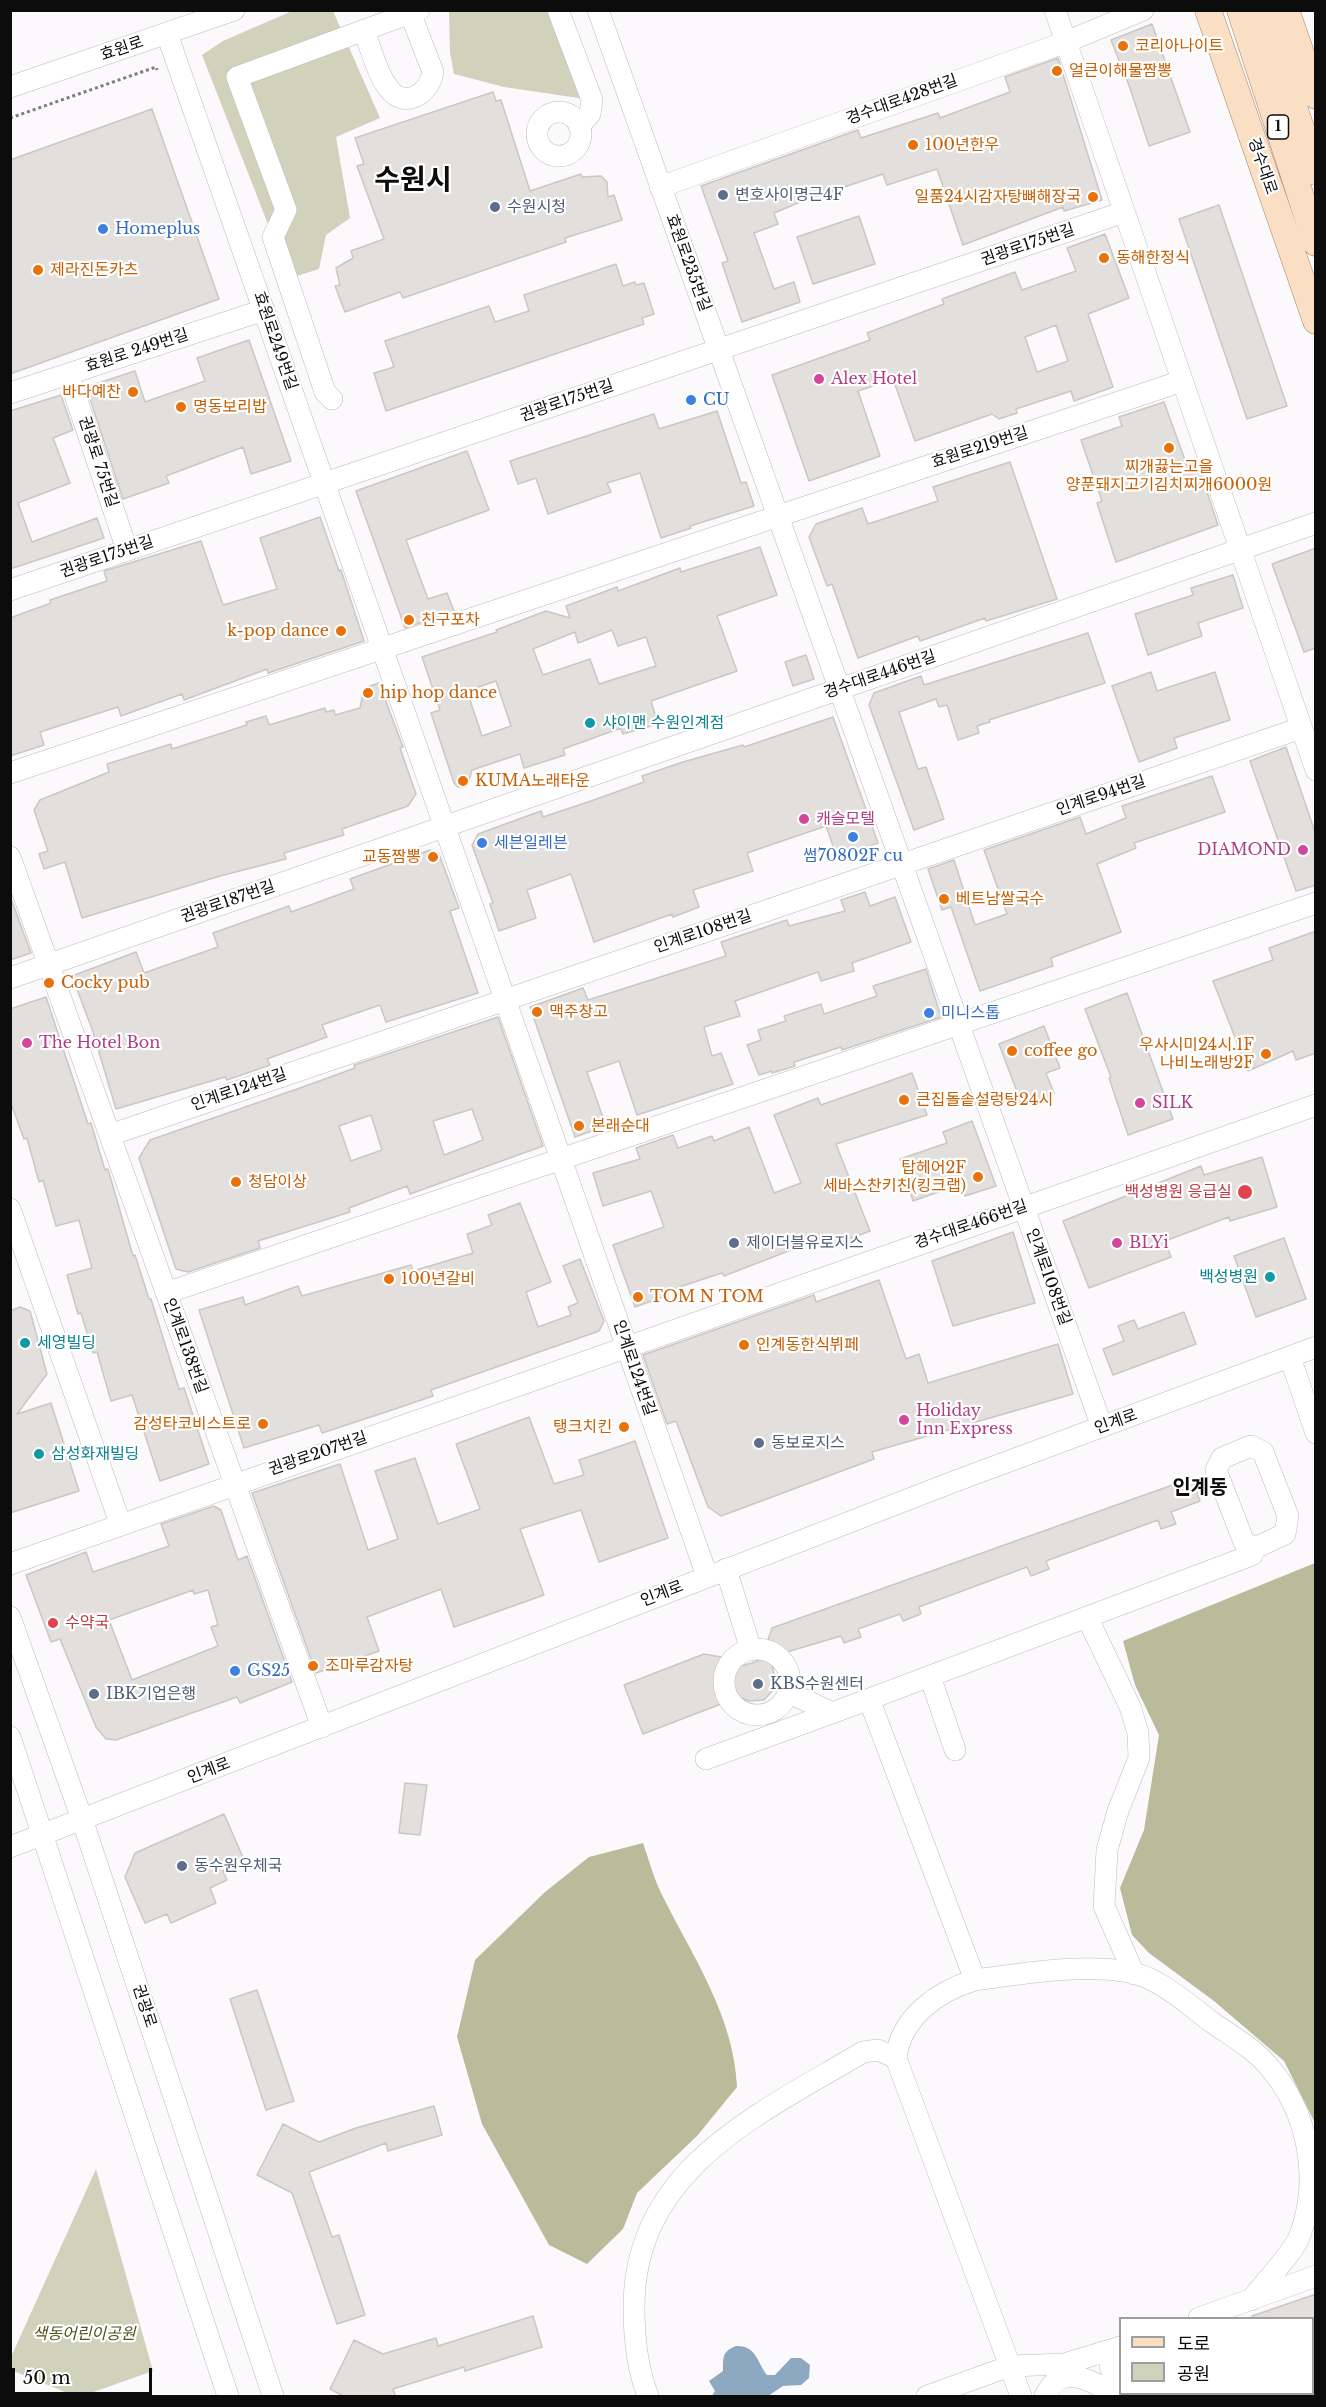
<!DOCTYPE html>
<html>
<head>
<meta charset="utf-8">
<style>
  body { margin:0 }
  #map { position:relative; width:1326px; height:2407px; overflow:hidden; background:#fbf9fc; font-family:"Libre Baskerville","Noto Sans KR",serif }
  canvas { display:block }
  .frame { position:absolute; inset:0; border:12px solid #0d0c0d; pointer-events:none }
  .legend { position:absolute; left:1119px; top:2317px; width:195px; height:78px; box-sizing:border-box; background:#fff; border:2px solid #9e9e9e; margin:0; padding:8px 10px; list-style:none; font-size:18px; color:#0d0c0d }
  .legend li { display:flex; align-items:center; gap:12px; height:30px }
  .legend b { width:30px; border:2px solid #9e9e9e }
  .scale { position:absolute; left:12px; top:2368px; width:140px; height:27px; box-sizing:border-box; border:3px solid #0d0c0d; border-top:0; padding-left:8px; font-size:18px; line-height:21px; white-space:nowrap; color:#0d0c0d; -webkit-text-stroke:4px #fff; paint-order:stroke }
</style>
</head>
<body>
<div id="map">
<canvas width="1326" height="2407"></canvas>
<div class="frame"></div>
<ul class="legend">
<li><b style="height:8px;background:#fadfc5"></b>도로</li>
<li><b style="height:16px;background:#d0d2bb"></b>공원</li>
</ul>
<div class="scale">50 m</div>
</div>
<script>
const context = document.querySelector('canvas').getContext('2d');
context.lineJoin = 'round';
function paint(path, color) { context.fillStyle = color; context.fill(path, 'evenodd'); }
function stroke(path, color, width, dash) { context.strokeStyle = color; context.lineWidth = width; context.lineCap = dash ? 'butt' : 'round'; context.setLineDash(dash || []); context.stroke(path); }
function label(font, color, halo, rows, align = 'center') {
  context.font = font + ' "Libre Baskerville","Noto Sans KR",serif'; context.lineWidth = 4.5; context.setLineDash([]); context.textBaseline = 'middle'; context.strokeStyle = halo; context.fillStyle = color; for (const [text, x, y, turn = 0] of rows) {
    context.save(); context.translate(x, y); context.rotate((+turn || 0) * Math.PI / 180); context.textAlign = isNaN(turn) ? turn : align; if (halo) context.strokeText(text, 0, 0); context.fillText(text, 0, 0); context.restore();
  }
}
const green = new Path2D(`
  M292,11h41l47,107 -44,19 14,81 -24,17 -7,34 -22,7 -24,-39 -71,-182 21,-14z
  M449,11h109l34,89 -88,-13 -50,-13 -4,-21z
  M96,2169l57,202 -71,25h-7l-64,-26v-13z`);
const forest = new Path2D(`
  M1315,1563v560l-31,-62 -70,-60 -65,-48 -17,-18 -12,-47 24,-58 15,-95 -24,-50 -12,-44z
  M643,1843c6,17 11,36 19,52 31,62 72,121 75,192l-40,49 -60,57 -14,36 -36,35 -38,-19 -67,-121 -25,-87 18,-77 70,-68 44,-35z`);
const water = new Path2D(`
  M736,2346c20,-1 21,16 31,29h8l16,-17h10l9,7 -1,13 -8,7 -18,1 -15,10h-56l3,-5 -6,-10 14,-10c0,-13 -1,-20 13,-25z`);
const building = new Path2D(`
  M1152,24l38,108 -41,14 -19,-58 -19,-48z
  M1058,58l44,142 -38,11 -1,-4 -100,38 -26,-76 -50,16 -4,-11 -78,26 -31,13 4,11 -24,9 20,56 20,-7 6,20 -58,20 -20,-59 6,-2 -27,-75 157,-56 3,8 77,-25 2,5 70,-26 -5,-15z
  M493,92l3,9 5,-1 29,91 51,-17 1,3 19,-1 6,6 1,15 6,-2 8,25 -57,18 1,4 -163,56 -3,-6 -55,20 -10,-26 5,-1 -4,-17 17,-10 -2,-7 33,-12 -27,-73 7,-2 -9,-26z
  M152,109l67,190 -209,75v-214z
  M1219,205l68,201 -40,13 -68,-200z
  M859,216l16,48 -62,20 -16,-47z
  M1105,234l24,64 -41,16 25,73 -39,14 -3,-10 -55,18 1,4 -18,6 -7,-5 -77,27 -22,-62 -35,12 22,65 -71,25 -37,-106 98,-35 -3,-7 77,-29 -2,-5 73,-27 7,18 54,-19 -9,-23zM1056,325l12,36 -31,11 -12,-35z
  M616,264l7,22 12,-4 1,3 8,-2 10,31 -12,4 2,6 -258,87 -12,-38 20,-6 -9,-26 104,-35 6,16 34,-11 -5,-16z
  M249,340l42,121 -40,13 -8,-27 -77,29 3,7 -46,16 -37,-112 49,-16 10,31 60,-21 -8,-23z
  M61,395l12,35 -20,8 17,45 -52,20 14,39 65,-24 7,20 -94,31v-158z
  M1164,402l25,69 10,-3 19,57 -102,37 -19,-59 5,-2 -21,-61 41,-14 -3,-9z
  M717,411l24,72 5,-1 8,24 -64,20 1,2 -30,10 -21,-65 -33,10 4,9 -63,22 -12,-36 -18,6 -8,-23 144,-47 5,15z
  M467,451l22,59 -83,30 22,59 19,-6 7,18 -49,17 -49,-137z
  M1010,462l47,137 -71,22 -1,-3 -65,23 -2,-5 -60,22 -26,-74 -5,2 -18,-49 7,-13 46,-16 6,16 70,-23 -5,-14z
  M320,517l19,54 2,-1 23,71 -96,32 -1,-4 -83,31 -2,-6 -61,22 -3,-9 -78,25 4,13 -34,11v-138l41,-15 -1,-3 57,-19 -3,-10 97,-30 22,64 54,-16 -17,-51z
  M760,547l17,48 -60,21 20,55 -86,30 7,23 -35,10 -2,-6 -58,21 2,6 -41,13 -4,-14 -48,16 -4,14 -3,3h-7l-4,-4 -23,-70 9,-3 -18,-53 75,-25 -1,-2 50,-19 24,7 -4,-12 51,-19 1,4 62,-23 1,4zM612,630l6,16 28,-9 10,29 -57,18 -9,-25 -47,16 -10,-26 42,-17 3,11zM496,681l15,45 -29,10 -15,-45z
  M1316,548v100l-12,4 -32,-88z
  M1233,575l10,33 -45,15 4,13 -54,19 -13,-41 58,-19 -2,-7z
  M1088,633l17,50 -116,37 1,2 -13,4 2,7 -21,7 -11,-35 -8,2 -3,-8 -37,13 19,57 8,-2 18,52 -30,11 -45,-125 5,-12 47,-17 3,9z
  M806,655l8,24 -21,7 -8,-24z
  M1151,672l6,19 58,-19 15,48 -56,18 3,10 -38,14 -27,-76z
  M379,683l24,64 -3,1 16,46 -8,12 -66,23 2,6 -60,18 2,6 -66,17 -138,42 -17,-56 -21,7 -5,-15 9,-3 -14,-41 6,-10 69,-28 -2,-8 64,-20 1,5 75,-24 -1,-3 20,-6 3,9 56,-17 1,4 8,-2 1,5 25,-7 4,-20z
  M833,717l45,126 -41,14 -11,-31 -79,27 6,18 -60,19 6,17 -26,10 -1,-3 -78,28 -23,-68 -44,16 9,28 -37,13 -9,-27 3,-1 -21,-58 6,-11 63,-23 2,6 48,-16 53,-19 -2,-6 41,-14 60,-17 1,2z
  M1286,747l30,88v50l-20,6 -46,-130z
  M1212,776l13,36 -91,31 2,5 -39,16 24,68 -70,26 2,8 -73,25 -29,-84 -9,3 -14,-41 26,-9 21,65 32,-11 -23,-64 96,-33 6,17 40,-16 -4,-12z
  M430,850l9,4 20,54 -9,3 28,82 -92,29 -6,-17 -58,20 5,12 -60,22 3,6 -43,15 -2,-3 -109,32 -24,-80 -20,-53 64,-24 8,21 74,-26 -5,-14 76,-27 2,6 63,-23 -4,-10z
  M865,892l5,14 25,-9 16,45 -59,21 2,8 -33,10 -3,-9 -83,29 5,15 -36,11 8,29 9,-3 12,31 -96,31 -18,-54 -32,11 19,54 -31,11 -45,-130 53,-19 5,12 138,-44 -5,-14 66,-22 2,6 56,-15 -4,-11z
  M10,896l21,57 -21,7z
  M1316,931v122l-20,7 -3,-9 -45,20 -35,-90 60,-21 -4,-12z
  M926,969l15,48 -99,33 -1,-3 -47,15 1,4 -23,7v-2l-13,4 -12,-30 14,-5 -3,-10 28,-9 -2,-5 37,-12 3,10 53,-18 -4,-10z
  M1127,993l46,126 -45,16 -19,-57 2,-1 -26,-68z
  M46,997l42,127 3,-1 14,47 3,-1 25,87 2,-1 14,44h2l28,90 5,-1 25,76 -49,17 -28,-86 -21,6 -14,-49 -4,1 -12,-40 -3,1 -11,-39 25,-7 -13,-48 -23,6 -13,-46 -4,2 -12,-44 -3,1 -14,-38v-92z
  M498,1017l45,129 -133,48 -3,-8 -58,22 1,4 -92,29 2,7 -72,24 -12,-3 -37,-111 11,-18 150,-52 55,-20 -1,-3zM472,1109l11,31 -39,15 -11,-34zM371,1115l11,35 -31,11 -12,-35z
  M1044,1026l16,42 -14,5 8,20 -32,12 -23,-61z
  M912,1073l15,42 -91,29 34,87 -44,17 -4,-10 -98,38 -2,-3 -55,18 1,4 -33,12 -22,-62 51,-18 -13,-36 -48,15 -10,-33 47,-14 -4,-11 37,-13 5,13 34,-12 2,5 35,-14 25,66 27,-10 -27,-68 44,-17 3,7z
  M972,1121l24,65 -31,10 -4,-12 -48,17 -13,-42 47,-16 -4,-11z
  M1262,1157l15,50 -47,14 -1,-4 -64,24 6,16 -82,31 -26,-67 138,-55 3,9z
  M520,1203l31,79 -25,10 12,35 33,-12 -3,-8 10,-4 -15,-37 17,-7 24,62 -5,10 -168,59 2,6 -38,13 -73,24 -3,-8 -75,23 -45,-138 44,-13 2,8 53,-19 4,10 109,-31 2,6 60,-18 -6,-19 25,-9 -4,-10z
  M1013,1232l22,71 -82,23 -21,-65z
  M1284,1238l22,61 -50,18 -22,-61z
  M879,1280l27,79 13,-5 9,29 130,-39 15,50 -201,58 2,7 -153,57 -13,-9 -32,-86 -9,3 -24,-69 171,-60 2,7z
  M20,1307l10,4 17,63 -30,40 34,-11 28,88 -69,22v-202z
  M1184,1312l12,32 -83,31 -10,-26 21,-8 -6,-15 16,-6 4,9z
  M529,1417l25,67 30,-9 -5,-15 56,-19 33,97 -69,24 -18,-52 -61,19 24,66 -90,32 -13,-38 -74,28 12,34 -63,22 -64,-180 88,-29 28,86 30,-11 -23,-68 40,-13 23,66 42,-15 -24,-65z
  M1192,1478l8,23 -29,11 5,12 -15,5 -3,-9 -112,41 3,8 -18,7 -4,-9 -108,40 2,7 -18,7 -3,-7 -42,15 3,8 -17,6 -3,-7 -71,21 7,29 -13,14 -15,1 -34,-14 6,17 -78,30 -19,-49 80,-31 29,5 5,8 17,-5 7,-4 10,-30z
  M214,1506l7,4 17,50 9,-4 45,126 -52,21 -3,-6 -121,43 -10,-1 -10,-12 -36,-88 -9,3 -25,-67 60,-23 7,20 76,-26 -8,-22zM193,1590l1,4 14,-4 10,35 -7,2 7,19 -86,34 -23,-60z
  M405,1783l22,2 -7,50 -21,-2z
  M224,1814l21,48 -22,9 4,9 -17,8 6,15 -45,20 -4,-9 -22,9 -20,-46 10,-24z
  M257,1990l37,111 -28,9 -36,-111z
  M434,2106l8,29 -54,16 -2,-8 -77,29 23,65 7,-2 26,80 -28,9 -45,-131 -35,-18 26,-51 36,18 37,-14z
  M1316,2294v25h-63l-1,-3z
  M533,2316l9,31 -77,24 -1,-4 -71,22 3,8h-51l-15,-8 24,-49 29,14 53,-16 2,8z`);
const path = new Path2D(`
  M10,118l146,-51 1,3`);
const minor = new Path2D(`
  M558,10l34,90 -2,14 -11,12
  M598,10l504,1417
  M1055,10l261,760
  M364,30c8,20 20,79 50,67 11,-4 17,-14 19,-25l-24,-62
  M167,34l540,1542
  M10,87l224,-77
  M537 134a22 22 0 1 1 44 0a22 22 0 1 1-44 0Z
  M660,187l406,-145 77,-32
  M68,374l59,176
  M10,393l254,-83
  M332,399l-7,-7 -52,-155 13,-27 -49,-133 182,-67
  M10,590l1114,-378
  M10,773l1172,-392
  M10,857l312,870
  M10,978l1306,-455
  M110,1135l1191,-407
  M10,1209l110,314
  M166,1293l1150,-390
  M1290,1357l26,76
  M10,1564l1306,-459
  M726,1569l25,81
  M10,1617l72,202 191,577
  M1087,1617l44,92 7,24 1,25 -21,53 -11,39 -3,56 30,68
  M724 1682a33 33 0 1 1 66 0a33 33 0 1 1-66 0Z
  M930,1676l25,74
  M788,1692l44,21 420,-158 3,-7 30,-14 3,-18 -25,-64 -12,-6 -29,12 -6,12 28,72 11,6
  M869,1699l106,281c-37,11 -74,37 -79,78l125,338
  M10,1737l218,659
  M706,1759l126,-46
  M10,1847l943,-365 363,-135
  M975,1980c47,-6 101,-16 149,-9 33,4 63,33 89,52 20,14 42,26 57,45 38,45 51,110 30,167 -5,16 -37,49 -49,65
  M1199,2318l117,-42
  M1120,2350l-10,16 10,27
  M648,2396c-11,-28 -14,-59 -14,-89 0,-139 127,-194 229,-255l15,-2 18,8
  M927,2396l83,-30 54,-2 56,-17
  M1045,2396c18,-37 48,-12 76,0`);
const major = new Path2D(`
  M1208,10l108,311
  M1240,10l76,233
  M1261,10l55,162
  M1286,10l30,86`);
const markers = [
  [1123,46,6,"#e8710a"],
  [1057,71,6,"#e8710a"],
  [913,145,6,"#e8710a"],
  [723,195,6,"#5c6f8a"],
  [1093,197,6,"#e8710a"],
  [495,207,6,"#5c6f8a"],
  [103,229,6,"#3f7fe0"],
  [1104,258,6,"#e8710a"],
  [38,270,6,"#e8710a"],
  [819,379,6,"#d1479c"],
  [133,392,6,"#e8710a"],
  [691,400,6,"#3f7fe0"],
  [181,407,6,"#e8710a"],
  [1169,448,6,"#e8710a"],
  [409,620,6,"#e8710a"],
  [341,631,6,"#e8710a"],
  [368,693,6,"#e8710a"],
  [590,723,6,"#0f9aa8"],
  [463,781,6,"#e8710a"],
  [804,819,6,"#d1479c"],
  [853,837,6,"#3f7fe0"],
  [482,843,6,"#3f7fe0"],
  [1303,850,6,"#d1479c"],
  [433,857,6,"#e8710a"],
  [944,899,6,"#e8710a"],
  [49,983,6,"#e8710a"],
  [537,1012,6,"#e8710a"],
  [929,1013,6,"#3f7fe0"],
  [27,1043,6,"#d1479c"],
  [1012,1051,6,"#e8710a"],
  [1266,1054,6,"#e8710a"],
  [904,1100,6,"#e8710a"],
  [1140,1103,6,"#d1479c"],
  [579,1126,6,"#e8710a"],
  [978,1177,6,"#e8710a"],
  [236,1182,6,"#e8710a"],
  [1245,1192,8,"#e0444e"],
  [734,1243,6,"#5c6f8a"],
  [1117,1243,6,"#d1479c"],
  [1270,1277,6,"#0f9aa8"],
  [389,1279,6,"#e8710a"],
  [638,1297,6,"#e8710a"],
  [25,1343,6,"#0f9aa8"],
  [744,1345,6,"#e8710a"],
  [904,1420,6,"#d1479c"],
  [263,1424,6,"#e8710a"],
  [624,1427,6,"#e8710a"],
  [759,1443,6,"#5c6f8a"],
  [39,1454,6,"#0f9aa8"],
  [53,1623,6,"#e0444e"],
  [313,1666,6,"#e8710a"],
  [235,1671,6,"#3f7fe0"],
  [758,1684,6,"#5c6f8a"],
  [94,1694,6,"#5c6f8a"],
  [182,1866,6,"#5c6f8a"]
];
const shields = [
  [1278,127,21]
];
const shieldNames = [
  ["1",1278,127]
];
const foodNames = [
  ["코리아나이트",1135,46],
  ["얼큰이해물짬뽕",1069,71],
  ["100년한우",925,145],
  ["일품24시감자탕뼈해장국",1081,197,"right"],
  ["동해한정식",1116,258],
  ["제라진돈카츠",50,270],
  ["바다예찬",121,392,"right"],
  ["명동보리밥",193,407],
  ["찌개끓는고을",1169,467,"center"],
  ["양푼돼지고기김치찌개6000원",1169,485,"center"],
  ["친구포차",421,620],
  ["k-pop dance",329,631,"right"],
  ["hip hop dance",380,693],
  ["KUMA노래타운",475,781],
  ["교동짬뽕",421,857,"right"],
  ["베트남쌀국수",956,899],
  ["Cocky pub",61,983],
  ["맥주창고",549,1012],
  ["우사시미24시.1F",1254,1045,"right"],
  ["나비노래방2F",1254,1063,"right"],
  ["coffee go",1024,1051],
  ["큰집돌솥설렁탕24시",916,1100],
  ["본래순대",591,1126],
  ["탑헤어2F",966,1168,"right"],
  ["세바스찬키친(킹크랩)",966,1186,"right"],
  ["청담이상",248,1182],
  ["100년갈비",401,1279],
  ["TOM N TOM",650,1297],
  ["인계동한식뷔페",756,1345],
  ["감성타코비스트로",251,1424,"right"],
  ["탱크치킨",612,1427,"right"],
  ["조마루감자탕",325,1666]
];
const streetNames = [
  ["효원로",122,49,-19],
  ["경수대로428번길",902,100,-20],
  ["경수대로",1262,166,71],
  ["권광로175번길",1028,245,-19],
  ["효원로235번길",688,263,70],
  ["효원로249번길",275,341,71],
  ["효원로 249번길",137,351,-18],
  ["권광로175번길",567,401,-19],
  ["효원로219번길",980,448,-18],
  ["권광로 75번길",98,462,72],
  ["권광로175번길",107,557,-19],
  ["경수대로446번길",880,675,-19],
  ["인계로94번길",1101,796,-19],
  ["권광로187번길",228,902,-19],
  ["인계로108번길",703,932,-19],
  ["인계로124번길",239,1090,-19],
  ["경수대로466번길",971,1225,-19],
  ["인계로108번길",1048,1277,70],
  ["인계로138번길",185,1346,70],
  ["인계로124번길",634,1368,71],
  ["인계로",1116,1422,-20],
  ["권광로207번길",318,1454,-19],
  ["인계로",662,1594,-21],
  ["인계로",209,1771,-21],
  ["권광로",144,2006,72]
];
const serviceNames = [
  ["변호사이명근4F",735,195],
  ["수원시청",507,207],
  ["제이더블유로지스",746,1243],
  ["동보로지스",771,1443],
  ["KBS수원센터",770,1684],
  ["IBK기업은행",106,1694],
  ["동수원우체국",194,1866]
];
const shopNames = [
  ["Homeplus",115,229],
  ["CU",703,400],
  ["세븐일레븐",494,843],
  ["썸70802F cu",853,856,"center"],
  ["미니스톱",941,1013],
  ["GS25",247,1671]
];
const hotelNames = [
  ["Alex Hotel",831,379],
  ["캐슬모텔",816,819],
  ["DIAMOND",1291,850,"right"],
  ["The Hotel Bon",39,1043],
  ["SILK",1152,1103],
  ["BLYi",1129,1243],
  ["Holiday",916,1411],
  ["Inn Express",916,1429]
];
const cultureNames = [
  ["샤이맨 수원인계점",602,723],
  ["백성병원",1258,1277,"right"],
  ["세영빌딩",37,1343],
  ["삼성화재빌딩",51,1454]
];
const healthNames = [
  ["백성병원 응급실",1232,1192],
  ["수약국",65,1623,"left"]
];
const parkNames = [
  ["색동어린이공원",84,2334]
];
const quarterNames = [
  ["인계동",1200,1488]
];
const townNames = [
  ["수원시",413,181]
];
paint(green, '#d0d2bb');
paint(forest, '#b8bc9a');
paint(water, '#8da8c1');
paint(building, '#e2dfdd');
stroke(building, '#cac7c5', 1.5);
stroke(minor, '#bdbbbe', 22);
stroke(major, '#a4886c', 27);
stroke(path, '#7e7d7f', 3, [3, 3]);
stroke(minor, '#fff', 21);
stroke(major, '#fadfc5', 26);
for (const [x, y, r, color] of markers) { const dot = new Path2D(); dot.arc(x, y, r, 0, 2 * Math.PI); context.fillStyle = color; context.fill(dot); stroke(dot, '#fff', 2); }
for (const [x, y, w] of shields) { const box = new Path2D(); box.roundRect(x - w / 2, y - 12, w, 24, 4.5); context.fillStyle = '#fff'; context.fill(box); stroke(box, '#0d0c0d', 1.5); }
label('bold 15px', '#0d0c0d', null, shieldNames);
label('16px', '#c56008', '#fff', foodNames, 'left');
label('16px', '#0d0c0d', '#fff', streetNames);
label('16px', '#4e5e75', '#fff', serviceNames, 'left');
label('16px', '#366cbe', '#fff', shopNames, 'left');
label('16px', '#b23c85', '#fff', hotelNames, 'left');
label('16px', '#0d838f', '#fff', cultureNames, 'left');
label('16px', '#be3a42', '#fff', healthNames, 'right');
label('italic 16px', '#50541c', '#fff', parkNames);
label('bold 20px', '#0d0c0d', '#fff', quarterNames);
label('bold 28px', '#0d0c0d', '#fff', townNames);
</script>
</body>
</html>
